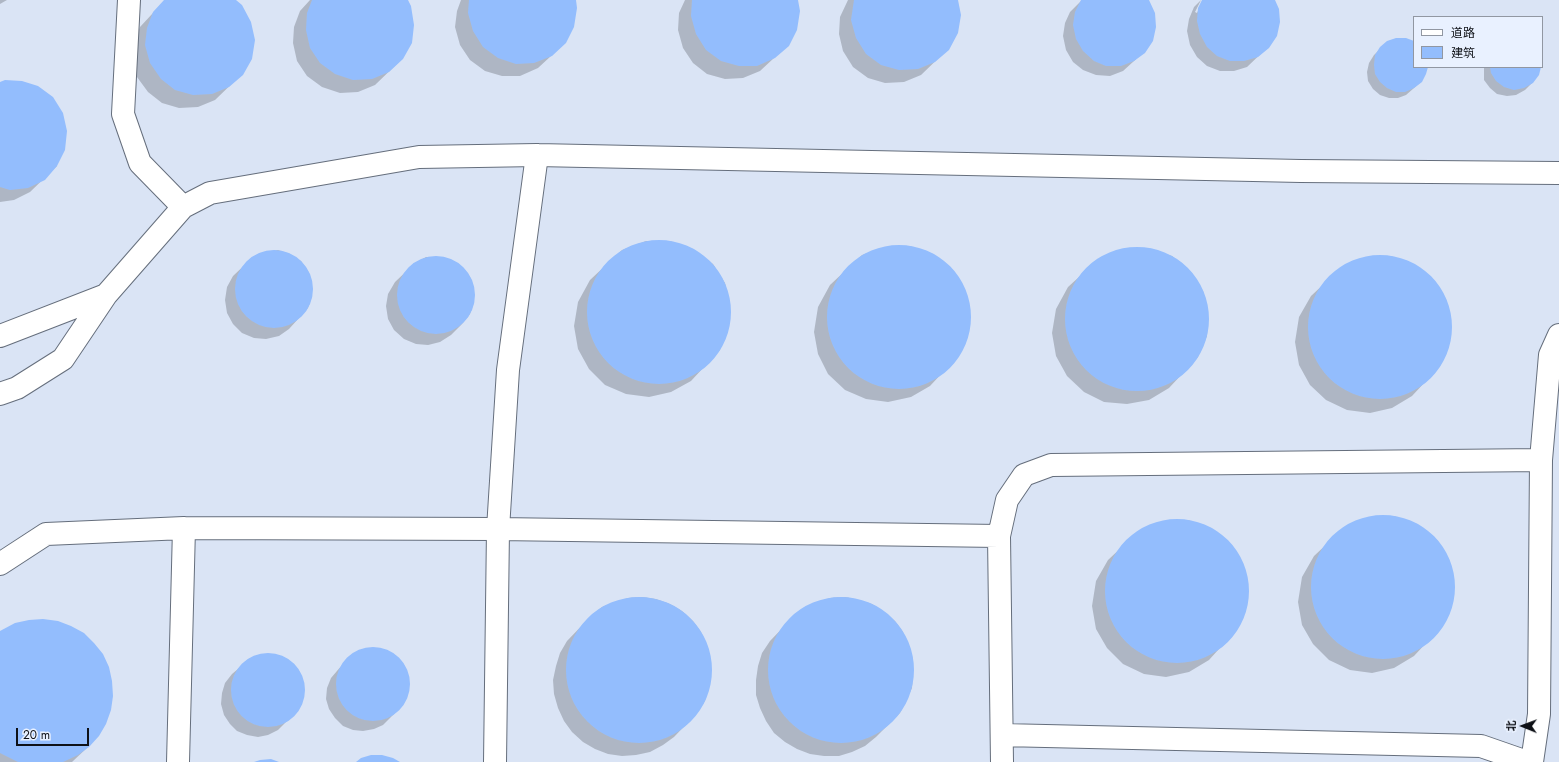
<!DOCTYPE html>
<html>
<head>
<meta charset="utf-8">
<style>
  body { margin:0 }
  #map { position:relative; width:1559px; height:762px; overflow:hidden; background:#dae4f5; font-family:Jost,"Noto Sans SC",sans-serif }
  canvas { display:block }
  .legend { position:absolute; left:1413px; top:16px; width:130px; height:52px; box-sizing:border-box; background:#e9f1ff; border:1px solid #9197a2; margin:0; padding:5px 7px; list-style:none; font-size:12px; color:#0e1117 }
  .legend li { display:flex; align-items:center; gap:8px; height:20px }
  .legend b { width:20px; border:1px solid #9197a2 }
  .north { position:absolute; left:1503px; top:706px; width:40px; height:40px; -webkit-text-stroke:3px #e9f1ff; paint-order:stroke; rotate:271deg; font-size:11px; font-weight:700; line-height:16px; text-align:center; color:#0e1117 }
  .north::after { content:''; display:block; margin:auto; width:14px; height:18px; background:#0e1117; clip-path:polygon(50% 0,100% 100%,50% 72%,0 100%) }
  .scale { position:absolute; left:16px; top:728px; width:73px; height:18px; box-sizing:border-box; border:2px solid #0e1117; border-top:0; padding-left:5px; font-size:12px; line-height:14px; white-space:nowrap; color:#0e1117; -webkit-text-stroke:3px #e9f1ff; paint-order:stroke }
</style>
</head>
<body>
<div id="map">
<canvas width="1559" height="762"></canvas>
<ul class="legend">
<li><b style="height:5px;background:#fff"></b>道路</li>
<li><b style="height:11px;background:#93bdfd"></b>建筑</li>
</ul>
<div class="north">北</div>
<div class="scale">20 m</div>
</div>
<script>
const context = document.querySelector('canvas').getContext('2d');
context.lineJoin = 'round';
function paint(path, color) { context.fillStyle = color; context.fill(path, 'evenodd'); }
function stroke(path, color, width, dash) { context.strokeStyle = color; context.lineWidth = width; context.lineCap = dash ? 'butt' : 'round'; context.setLineDash(dash || []); context.stroke(path); }
const shadow = new Path2D(`
  M0,0h7l-7,4z
  M165,0h69l8,74 -27,26 -17,7 -19,1 -17,-5 -14,-11 -11,-15 -4,-18 1,-17 6,-15z
  M310,0h96l-4,59 -27,26 -17,7 -18,1 -18,-6 -15,-11 -10,-15 -4,-18 1,-16 6,-16z
  M461,0h114l-24,56 -13,12 -18,8h-18l-17,-5 -15,-11 -10,-15 -5,-18 2,-16z
  M685,0h112l-9,45 -28,26 -17,7 -18,1 -18,-5 -14,-11 -10,-15 -5,-18 1,-17z
  M848,0h109l-9,49 -27,26 -17,7 -19,1 -17,-5 -15,-11 -10,-16 -4,-17 1,-17z
  M1082,0h65l-3,52 -21,19 -13,5 -14,-1 -13,-5 -10,-8 -7,-12 -3,-14 2,-13 5,-11z
  M1201,0l-6,12 2,1 6,-13h71l-6,47 -21,20 -13,4h-14l-13,-5 -10,-9 -7,-12 -3,-14 2,-12 5,-12z
  M1414,42v25h13l-6,15 -15,13 -8,3h-9l-9,-3 -7,-6 -5,-8 -1,-9 2,-9 5,-8 7,-7z
  M1484,67h56l-8,16 -7,7 -9,5 -9,1 -10,-2 -7,-6 -6,-8z
  M0,83l57,83 -27,26 -16,8 -14,2z
  M646,241h24l23,8 20,15 12,19 5,23 -2,23 -8,21 -16,17 -13,14 -20,11 -22,5 -23,-3 -21,-9 -16,-16 -11,-20 -4,-23 4,-24 12,-22 32,-30z
  M910,246l23,8 19,15 12,20 6,22 -2,23 -9,21 -29,31 -19,11 -23,5 -22,-3 -21,-9 -17,-16 -10,-20 -4,-22 4,-25 12,-22 32,-30 23,-8z
  M1148,248l24,8 19,16 12,19 5,22 -1,23 -9,21 -29,31 -20,12 -22,4 -23,-2 -20,-10 -17,-16 -11,-20 -4,-23 4,-24 12,-22 33,-30 23,-8z
  M278,250l12,4 11,7 7,10 4,12v13l-4,12 -19,21 -10,7 -13,3 -12,-1 -12,-5 -9,-9 -6,-11 -2,-13 2,-13 6,-11 20,-19 12,-5z
  M1391,256l24,9 18,15 13,19 5,23 -2,22 -9,22 -28,30 -20,12 -22,5 -23,-3 -21,-10 -16,-15 -11,-20 -4,-23 4,-25 12,-21 32,-30 23,-9z
  M426,257h13l13,3 10,7 8,10 4,12v13l-4,12 -8,10 -11,11 -11,7 -12,3 -12,-1 -12,-5 -10,-9 -6,-11 -2,-13 2,-12 7,-12 20,-19z
  M1394,516l23,8 20,16 12,19 5,23 -2,22 -9,21 -29,31 -20,12 -22,5 -22,-3 -21,-10 -16,-16 -11,-19 -4,-23 4,-25 12,-21 32,-30 23,-9z
  M1188,520l23,8 19,16 12,19 6,23 -2,22 -9,21 -28,31 -20,12 -23,5 -22,-3 -21,-10 -16,-16 -11,-19 -4,-23 4,-25 12,-21 32,-30 23,-9z
  M642,597l14,2 14,5 12,7 11,10 8,11 6,13 3,14 1,14 -2,14 -4,14 -8,12 -23,24 -11,8 -13,7 -14,3 -14,1 -14,-2 -13,-5 -12,-7 -11,-10 -8,-11 -6,-13 -4,-14 -1,-14 3,-14 4,-13 7,-12 24,-25 11,-9 13,-5 13,-4z
  M845,597l14,3 13,4 12,8 11,9 8,11 10,27v14l-1,15 -12,25 -24,24 -11,9 -13,6 -13,4h-15l-14,-2 -13,-5 -12,-7 -11,-9 -8,-12 -6,-13 -4,-13v-15l2,-14 4,-13 8,-12 23,-24 11,-9 13,-6 13,-4z
  M0,632l89,114 -17,16h-72z
  M377,648l11,3 9,6 7,8 4,10 1,11 -2,11 -5,9 -19,19 -9,4 -11,2 -10,-1 -10,-4 -8,-8 -6,-9 -3,-10 1,-11 4,-10 17,-20 9,-6 10,-3z
  M262,654h10l11,3 9,6 7,8 4,10 1,10 -2,11 -5,10 -11,10 -8,8 -10,5 -10,2 -11,-2 -10,-4 -7,-7 -6,-9 -3,-11 1,-11 3,-10 7,-9 19,-16z`);
const building = new Path2D(`
  M164,0h72l6,5 9,17 4,18 -3,19 -9,16 -14,12 -17,7 -19,1 -18,-5 -14,-11 -11,-16 -5,-18 2,-17 6,-16z
  M312,0h96l3,6 3,19 -2,18 -9,16 -14,13 -17,7 -19,1 -18,-6 -15,-11 -10,-15 -4,-18 1,-17z
  M469,0h107l1,8 -3,19 -8,16 -14,13 -18,7 -18,1 -18,-6 -15,-11 -10,-16 -5,-18z
  M692,0h106l2,11 -3,19 -8,16 -14,12 -18,8h-18l-18,-5 -15,-11 -10,-16 -5,-18z
  M854,0h104l3,15 -3,18 -9,17 -14,12 -17,7 -19,1 -18,-5 -15,-11 -10,-16 -5,-18z
  M1081,0h68l6,13 1,14 -3,14 -8,12 -11,8 -13,5h-15l-12,-5 -11,-10 -7,-12 -3,-14 2,-13z
  M1202,0h73l4,9 1,13 -3,14 -8,12 -11,9 -14,4h-14l-13,-5 -10,-9 -7,-13 -3,-13 1,-13z
  M1396,38h10l8,3v26h14l-2,7 -4,8 -8,6 -9,4h-9l-9,-4 -7,-6 -5,-8 -1,-9 1,-10 5,-8 7,-6z
  M1490,67h51l-2,8 -6,8 -9,5 -10,2 -10,-3 -8,-6 -5,-8z
  M5,80l17,1 16,5 15,11 10,16 4,18 -2,19 -8,16 -12,14 -17,8 -18,2 -10,-3v-105z
  M587 312a72 72 0 1 1 144 0a72 72 0 1 1-144 0Z
  M827 317a72 72 0 1 1 144 0a72 72 0 1 1-144 0Z
  M1065 319a72 72 0 1 1 144 0a72 72 0 1 1-144 0Z
  M235 289a39 39 0 1 1 78 0a39 39 0 1 1-78 0Z
  M1308 327a72 72 0 1 1 144 0a72 72 0 1 1-144 0Z
  M397 295a39 39 0 1 1 78 0a39 39 0 1 1-78 0Z
  M1311 587a72 72 0 1 1 144 0a72 72 0 1 1-144 0Z
  M1105 591a72 72 0 1 1 144 0a72 72 0 1 1-144 0Z
  M768 670a73 73 0 1 1 146 0a73 73 0 1 1-146 0Z
  M566 670a73 73 0 1 1 146 0a73 73 0 1 1-146 0Z
  M43,619l15,2 13,5 13,7 10,10 9,11 6,13 3,14 1,15 -2,14 -5,14 -7,12 -10,11 -11,8 -15,7h-45l-18,-9v-122l15,-8 14,-3z
  M336 684a37 37 0 1 1 74 0a37 37 0 1 1-74 0Z
  M231 690a37 37 0 1 1 74 0a37 37 0 1 1-74 0Z
  M371,755h11l11,3 7,4h-44l5,-4z
  M271,759l8,3h-25l6,-2z`);
const minor = new Path2D(`
  M129,0l-6,114 17,49 43,44
  M0,336l106,-41
  M0,394l17,-6 46,-29 43,-64 77,-88 27,-14 209,-36 118,-2 764,16 258,2
  M0,564l46,-30 138,-6 314,1 501,7
  M1002,735l479,11 46,16
  M178,762l6,-234
  M495,762l3,-233 10,-159 29,-215
  M1002,762l-3,-226 8,-36 17,-25 27,-10 490,-5
  M1532,762l7,-48 2,-254 9,-105 9,-20`);
paint(shadow, '#0003');
paint(building, '#93bdfd');
stroke(minor, '#656e7c', 24);
stroke(minor, '#fff', 22);
</script>
</body>
</html>
